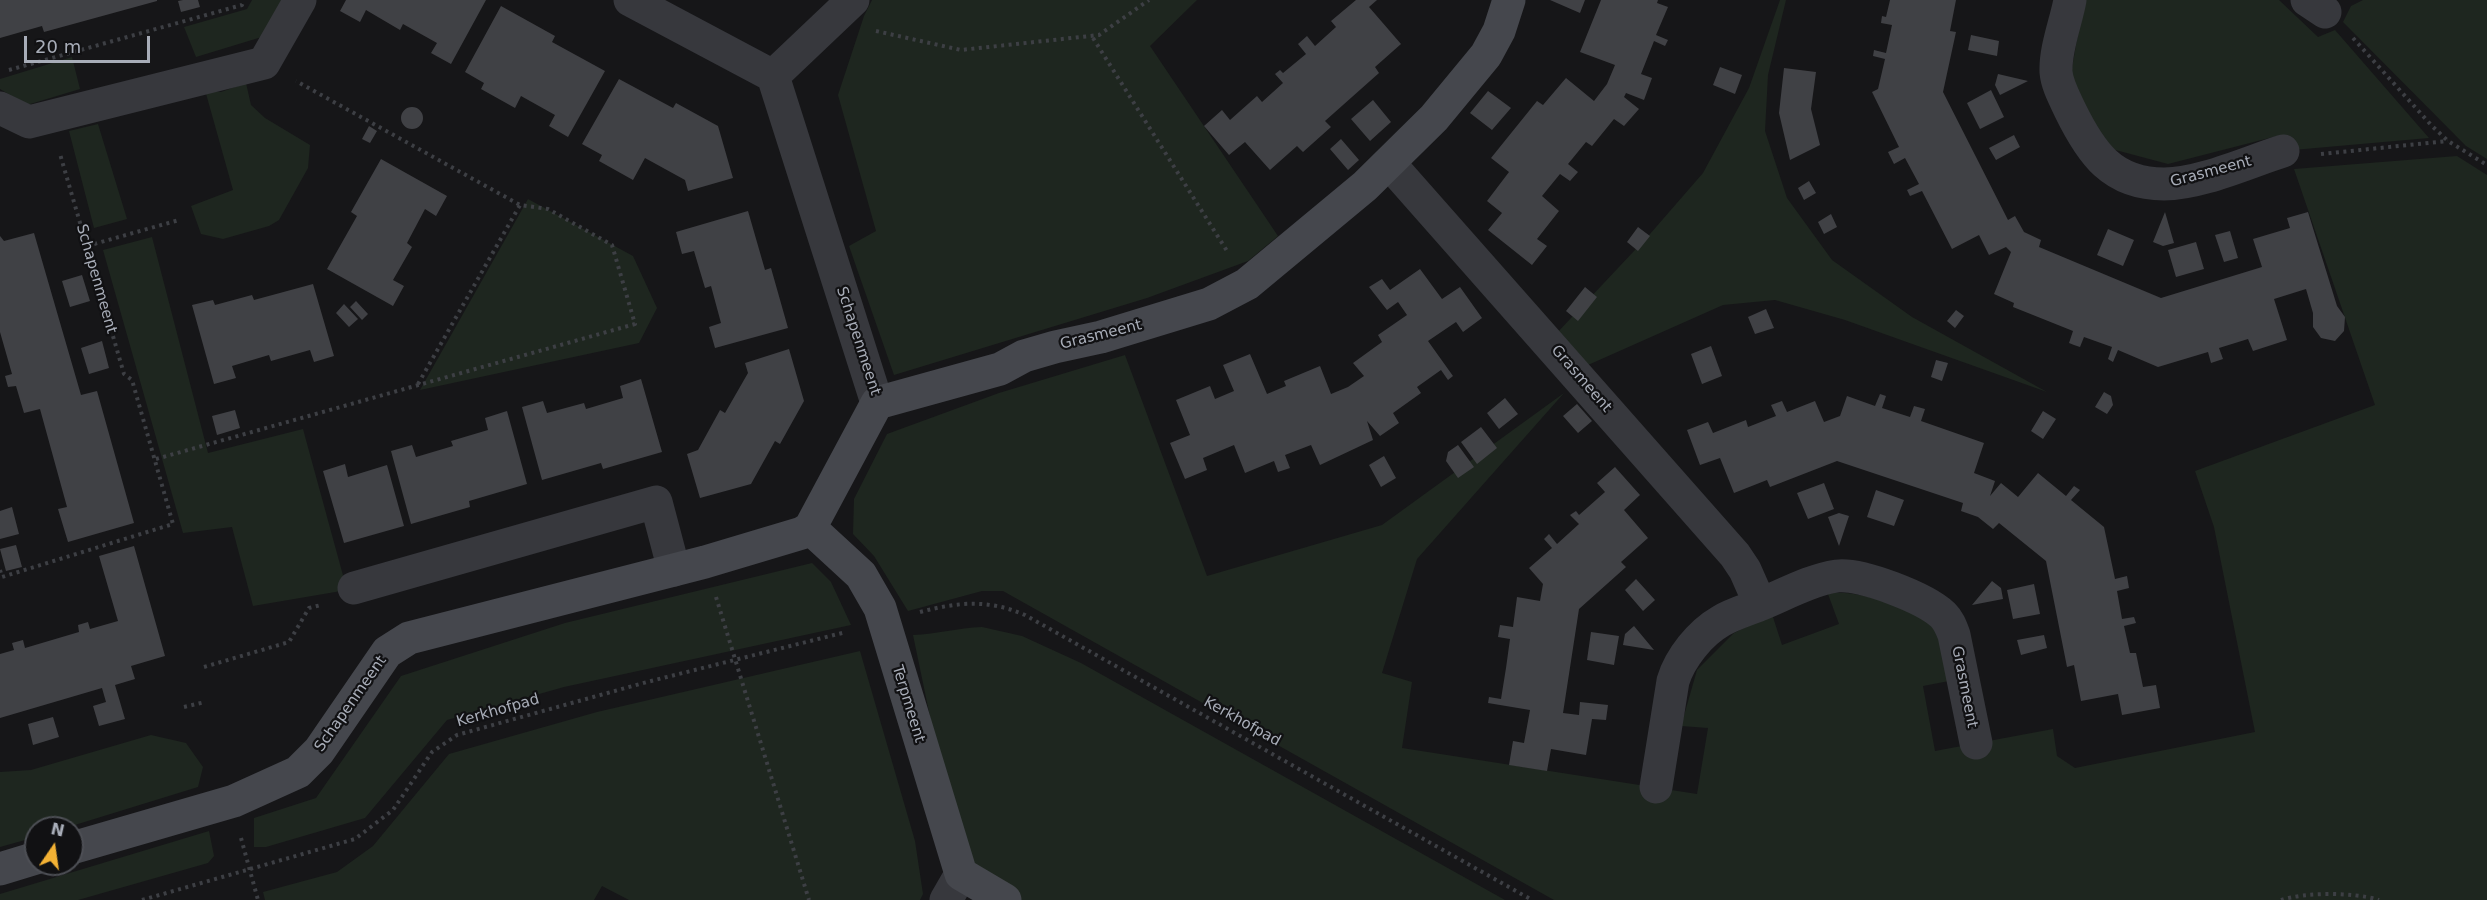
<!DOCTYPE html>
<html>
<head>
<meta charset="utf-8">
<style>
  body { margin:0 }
  #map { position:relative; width:2487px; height:900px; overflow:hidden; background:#161618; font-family:"DejaVu Sans",sans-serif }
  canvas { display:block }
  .north { position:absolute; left:24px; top:816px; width:60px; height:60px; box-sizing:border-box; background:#111113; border:2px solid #4d4f55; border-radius:50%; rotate:13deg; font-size:16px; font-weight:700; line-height:24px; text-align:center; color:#a8adb8 }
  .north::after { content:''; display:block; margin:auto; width:21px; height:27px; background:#f2b134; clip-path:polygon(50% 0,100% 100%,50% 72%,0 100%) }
  .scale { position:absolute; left:24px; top:36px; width:126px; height:27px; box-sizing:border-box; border:3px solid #a8adb8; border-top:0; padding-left:8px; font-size:18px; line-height:21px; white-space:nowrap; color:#a8adb8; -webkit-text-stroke:4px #111113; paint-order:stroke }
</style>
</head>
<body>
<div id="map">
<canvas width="2487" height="900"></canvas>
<div class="north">N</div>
<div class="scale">20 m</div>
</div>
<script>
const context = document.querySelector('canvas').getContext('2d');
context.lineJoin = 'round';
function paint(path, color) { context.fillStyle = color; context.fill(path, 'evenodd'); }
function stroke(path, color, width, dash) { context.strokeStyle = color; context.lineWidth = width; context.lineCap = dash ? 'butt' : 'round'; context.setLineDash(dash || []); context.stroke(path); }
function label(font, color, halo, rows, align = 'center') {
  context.font = font + ' "DejaVu Sans",sans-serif'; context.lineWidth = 4.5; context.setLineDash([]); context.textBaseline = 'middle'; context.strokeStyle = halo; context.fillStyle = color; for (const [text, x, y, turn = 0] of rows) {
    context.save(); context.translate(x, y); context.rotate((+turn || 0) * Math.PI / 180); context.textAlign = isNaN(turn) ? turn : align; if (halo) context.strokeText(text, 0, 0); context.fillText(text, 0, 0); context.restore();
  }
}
const green = new Path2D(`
  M252,0h31l-18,36 -69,21 -12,-30 63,-18z
  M872,0h325l-47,46 128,190 -30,25 -101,37 -253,77 -45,-129 27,-15 -38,-136 26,-79z
  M1780,0h6l-18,75 -3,56 22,67 45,62 80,57 135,75 -202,-72 -70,-20 -52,5 -135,60 -32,-31 94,-100 53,-61 46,-85z
  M2084,0h195l39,37 17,-7 94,108 -136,12 -12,-15 -113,29 -60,-16 -38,-69z
  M2363,0h124v159l-21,-13 -123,-124 8,-16z
  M72,57l8,32 -53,16 -27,-16v-10z
  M246,83l5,22 14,13 45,27 -2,23 -29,52 -10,6 -46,13 -22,-5 -10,-28 42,-16 -28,-100 16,2z
  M98,124l29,95 -33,9 -25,-97z
  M2457,156l30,19v725h-933l-551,-309h-21l-74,20 -34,-55 -21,-22 1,-35 33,-65 112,-41 126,-38 82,221 175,-51 182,-132 -147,166 -35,114 30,9 -10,66 295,46 11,-66 -27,-2 16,-56 37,-37 38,-19 10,31 57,-21 -11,-30c25,-7 99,17 111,41 6,13 7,32 10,46l-26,5 12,65 118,-22 4,27 18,12 180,-36 -41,-205 -19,-56 180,-66 -81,-236z
  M528,199l105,57 24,52 -18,35 -219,47z
  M152,237l56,216 95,-24 44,161 -94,16 -21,-79 -49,6 -80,-283z
  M812,563l19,19 20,43 -287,62 -117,33 -82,98 -99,29h-12v-29l62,-20 85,-122 164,-53z
  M982,627l40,9 59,27 424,237h-503l-38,-20 -51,-245c24,-1 45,-7 69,-8z
  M860,651l55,190 8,53 -3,6h-291l-27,-14 -8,14h-329l-2,-8 74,-20 36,-26 76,-92 148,-42z
  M151,735l35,8 17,24 -5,20 -133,41h-29v9l-36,10v-75l31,-2z
  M209,831l5,25 -6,7 -130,37h-78v-6z`);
const building = new Path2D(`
  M0,0h157v1l-113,31 -2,-6 -42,12z
  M183,0h15l2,7 -19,5 -3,-11z
  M346,0h140l-35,64 -20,-11 6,-10 -34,-19 -3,6 -34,-20 -6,12 -20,-11z
  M1356,0h21l-8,7 32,37 -26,23 4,6 -54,48 6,6 -28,25 -6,-6 -27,24 -25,-28 -16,13 -25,-29 18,-16 8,10 27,-24 5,6 21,-19 -8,-9 5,-4 3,3 23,-19 -8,-10 9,-8 8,10 21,-19 -5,-6z
  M1550,0h35l-5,13z
  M1601,0h57l-1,3 11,4 -12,28 12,5 -3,6 -11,-5 -13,33 11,4 -8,22 -18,-7 -2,4 15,12 -15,17 -10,-7 -22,27 -6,-4 -18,22 10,8 -8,9 -10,-7 -18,22 17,15 -22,28 10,7 -15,19 -44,-35 14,-17 -15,-12 22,-29 -18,-14 46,-57 6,4 23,-27 28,23 13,-17 8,-19 -35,-13z
  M1890,0h66l-6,31 6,1 -13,60 65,128 7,-4 9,16 17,8 -2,7 122,51 101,-31 -9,-28 37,-11 -3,-10 21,-6 29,94 8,11 -1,14 -9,10 -14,-3 -8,-11v-14l-7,-24 -32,10 13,41 -34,11 -5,-12 -29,9 4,11 -12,4 -3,-11 -50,15 -40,-17 -5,12 -5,-3 4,-12 -28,-10 -4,10 -6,-2 -5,-2 4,-12 -60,-24 1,-4 -20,-9 17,-42 -5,-5 -17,8 -10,-20 -27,14 -30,-58 -12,5 -3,-6 12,-6 -14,-26 -11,6 -6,-12 11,-5 -27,-55 6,-3 7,-30 -12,-3 1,-6 12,3 6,-28 -11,-2 1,-7 4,1z
  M501,6l54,30 -3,6 53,29 -37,66 -19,-11 6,-11 -34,-19 -6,12 -34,-19 3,-6 -19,-11z
  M1971,35l28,6 -2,15 -29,-6z
  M1720,67l22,8 -7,19 -22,-9z
  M1784,68l32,4 -5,37 9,36 -30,15 -11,-47z
  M1998,74l30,7 -28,14 -5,-10z
  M619,79l54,29 3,-5 42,23 15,52 -45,13 -3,-11 -40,-22 -12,22 -34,-19 3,-6 -20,-11z
  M1991,90l13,27 -24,12 -13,-26z
  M1488,91l23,17 -19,22 -22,-17z
  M1373,100l18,22 -21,19 -19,-22z
  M401 118a11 11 0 1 1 22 0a11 11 0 1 1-22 0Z
  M369,126l8,5 -7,12 -8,-4z
  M2014,135l6,12 -24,13 -7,-12z
  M1341,139l18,21 -11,10 -18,-21z
  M381,159l66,37 -11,20 -11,-7 -18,34 5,4 -19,33 11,6 -11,20 -66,-37 30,-53 -6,-4z
  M1809,181l7,12 -12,7 -6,-12z
  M748,211l17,59 6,-2 17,60 -73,20 -6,-21 12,-4 -10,-37 -6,2 -11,-37 -12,3 -6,-22z
  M2165,212l9,31 -11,3 -10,-4z
  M1831,214l6,13 -13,7 -6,-12z
  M1638,227l12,9 -12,15 -11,-9z
  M2108,229l26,11 -11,26 -26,-11z
  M2230,231l8,27 -14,4 -9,-27z
  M34,233l47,162 16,-4 37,132 -66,19 -10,-33 9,-2 -27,-98 -16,4 -8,-27 -8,1 -3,-11 7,-2 -12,-42v-96l4,5z
  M2196,242l8,27 -28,8 -8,-27z
  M1420,269l22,30 18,-12 22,31 -19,14 -7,-10 -28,19 25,35 -5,4 -7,-10 -24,17 4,6 -28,20 6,10 -19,13 -13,-15 6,19 -53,25 -9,-20 -26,10 5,13 -12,4 -4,-11 -29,12 -11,-28 -31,13 4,12 -22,9 -15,-36 20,-8 -14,-35 34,-14 5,13 19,-8 -11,-26 27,-11 17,40 19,-8 -2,-5 36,-15 11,28 17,-7 16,-11 -11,-13 29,-21 -4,-7 29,-20 -9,-13 -11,8 -18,-23 13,-8 8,11z
  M82,275l8,26 -20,6 -8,-26z
  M313,284l21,72 -20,6 -4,-12 -39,11 -2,-6 -37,11 4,12 -22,6 -22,-79 21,-5 2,5 37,-10 2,5z
  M1585,287l12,10 -19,24 -12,-10z
  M356,301l12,13 -6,6 -12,-13z
  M344,304l14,15 -9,8 -13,-14z
  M1766,309l8,19 -19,6 -7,-17z
  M1956,310l8,6 -9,12 -8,-7z
  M102,341l7,27 -20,6 -8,-26z
  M1711,346l11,30 -20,8 -11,-30z
  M789,349l15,52 -24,43 -5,-3 -24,43 -51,14 -13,-44 11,-4 22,-40 5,3 23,-40 -3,-10z
  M1936,360l12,3 -6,18 -11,-4z
  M641,379l21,73 -59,17 -2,-6 -59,17 -20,-73 21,-6 4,12 37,-10 2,6 37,-11 -3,-12z
  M2104,392l7,4 2,9 -6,9 -12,-7z
  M1880,394l6,2 -4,12 28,9 4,-11 11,3 -4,12 63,22 -10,30 21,8 -5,15 11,-13 17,14 20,-24 28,23 8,-10 6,4 -9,10 33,27 11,52 12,-3 2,12 -12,3 5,28 12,-2 2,6 -12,3 6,27h6l7,34 13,-2 4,23 -38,7 -4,-21 -37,7 -7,-36 -7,2 -21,-106 -47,-38 -6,6 -15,-12 -17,-6 2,-8 -126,-42 -67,26 -3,-7 -33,13 -14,-35 -20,7 -13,-35 21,-8 5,11 33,-13 2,7 28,-11 -5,-11 11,-4 5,11 28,-11 9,21 16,-6 7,-20 28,10z
  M1505,398l13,16 -19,15 -12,-16z
  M1577,404l15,17 -14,12 -15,-17z
  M235,410l5,18 -23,7 -5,-19z
  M507,411l20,73 -58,17 1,6 -59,17 -20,-73 21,-6 4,12 37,-11 -2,-5 37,-11 -3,-12z
  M2043,411l13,8 -13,20 -12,-8z
  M1481,427l16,21 -20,16 -16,-22z
  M1458,445l16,22 -16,11 -12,-17 2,-9z
  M1384,456l12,22 -15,9 -12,-22z
  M345,464l3,13 39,-12 17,61 -60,17 -21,-72z
  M1615,467l25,28 -16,15 24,28 -27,24 5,5 -47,42 -16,104 16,2 1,-13 28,3 -2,15 -14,-1 -6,36 -35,-6 -4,22 -38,-6 4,-24 11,2 6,-33 -42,-7 1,-6 12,2 5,-31 4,-29 -12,-2 2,-12 13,2 4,-30 23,4 3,-17 -14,-16 23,-20 -8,-9 5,-5 8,10 22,-20 -9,-9 6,-4 3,4 26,-23 -8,-9z
  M1824,483l10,26 -26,10 -11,-26z
  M1876,490l28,10 -10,26 -27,-9z
  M12,507l7,27 -19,5v-28z
  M1839,513l10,3 -10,30 -11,-29z
  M16,545l6,22 -16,4 -6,-22z
  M134,546l31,110 -34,10 4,13 -20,6 10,34 -26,7 -6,-20 13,-4 -4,-14 -102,30v-64l14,-4 -2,-7 11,-3 2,8 54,-16 -1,-7 10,-3 2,7 28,-8 -19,-65z
  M1636,579l19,21 -12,11 -18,-21z
  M1992,581l9,7 2,11 -31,6z
  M2034,584l6,30 -27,5 -6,-29z
  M1634,626l20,24 -31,-5 2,-11z
  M1591,632l28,4 -5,29 -27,-5z
  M2044,635l3,13 -26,7 -4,-15z
  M53,717l6,20 -26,8 -5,-21z`);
const path = new Path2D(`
  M876,31l85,19 138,-15 50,-35
  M1093,38l134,213
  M2353,38l79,88 16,15 39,24
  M9,70l233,-65 2,-5
  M2321,154l127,-13
  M87,246l92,-26
  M418,384l102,-179
  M156,459l479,-135 -23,-79 -64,-36 -28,-4 -224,-124
  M0,570l2,7 171,-53 -41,-144 -8,-6 -64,-220
  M716,597l93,303
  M920,612c38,-10 68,-13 105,3l507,285
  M204,667l85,-25 20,-34 12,-3
  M184,707l21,-5
  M241,838l17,62
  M142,900l213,-61 38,-29 39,-58 25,-17 190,-53 199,-50
  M2281,900c25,-8 73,-8 98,0`);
const street = new Path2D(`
  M630,0l143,76 104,327
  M2070,0c-4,22 -15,49 -14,72 1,13 9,27 14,38 21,43 42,74 94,74 37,0 84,-22 119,-33
  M2307,0l18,12
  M773,76l80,-76
  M0,108l29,14 235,-59 36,-63
  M1389,163l346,392 10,15 15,34
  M354,588l302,-86 18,68
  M1656,787l17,-106c7,-23 27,-48 48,-60 12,-7 26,-11 38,-16 25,-10 51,-25 78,-29 24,-3 88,22 106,39 6,6 8,12 11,20l22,108
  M946,900l15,-26`);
const secondary = new Path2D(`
  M810,528l51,47 19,33 81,266 44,26
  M72,848l162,-47 64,-29 21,-21 68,-99 22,-14 296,-76 97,-29 8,-5 67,-125 123,-34 24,-13 31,-9 46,-10 108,-33 38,-20 118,-98 69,-68 52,-63 13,-24 10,-31
  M0,869l36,-11`);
const streetNames = [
  ["Grasmeent",2211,172,-15],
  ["Schapenmeent",96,279,74],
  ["Grasmeent",1101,335,-14],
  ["Schapenmeent",858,341,72],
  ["Grasmeent",1581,379,49],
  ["Grasmeent",1964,687,79],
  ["Schapenmeent",351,704,-55],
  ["Terpmeent",908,704,73],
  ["Kerkhofpad",498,711,-16],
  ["Kerkhofpad",1242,722,29]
];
paint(green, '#1e261f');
paint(building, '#404145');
stroke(path, '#3d3f44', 4, [3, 4.5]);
stroke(street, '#37383d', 33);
stroke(secondary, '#45474d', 33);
label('15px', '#a8adb8', '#111113', streetNames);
</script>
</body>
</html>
